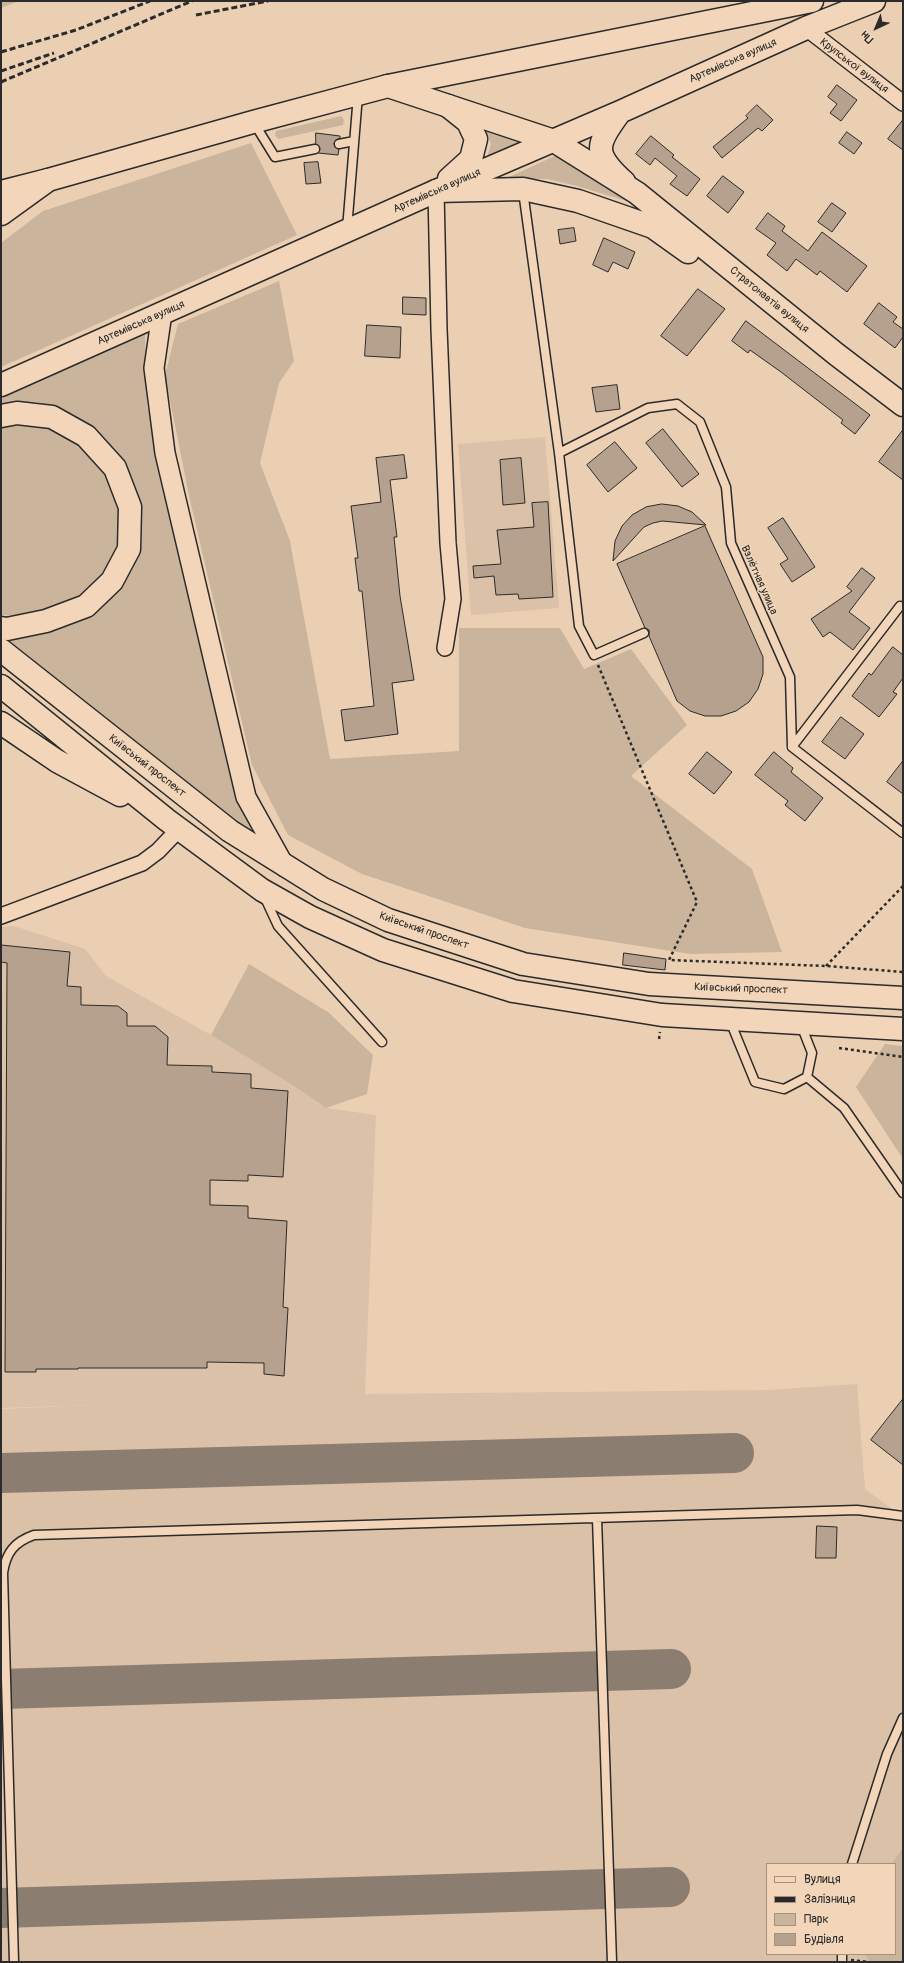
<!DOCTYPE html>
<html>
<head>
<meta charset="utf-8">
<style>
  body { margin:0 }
  #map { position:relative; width:904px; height:1963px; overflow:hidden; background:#ebcfb3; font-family:Pangolin,sans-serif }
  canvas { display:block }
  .frame { position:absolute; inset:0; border:2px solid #2b2b2b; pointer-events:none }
  .legend { position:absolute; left:766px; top:1863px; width:130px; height:92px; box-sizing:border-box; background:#f3d6b9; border:1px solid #a39280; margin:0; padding:5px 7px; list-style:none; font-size:12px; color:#2b2b2b }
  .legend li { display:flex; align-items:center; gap:8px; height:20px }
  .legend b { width:20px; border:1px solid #a39280 }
  .north { position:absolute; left:856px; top:8px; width:40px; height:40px; -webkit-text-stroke:3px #f3d6b9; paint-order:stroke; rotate:224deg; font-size:11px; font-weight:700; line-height:16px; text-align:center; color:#2b2b2b }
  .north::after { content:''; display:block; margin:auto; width:14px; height:18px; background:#2b2b2b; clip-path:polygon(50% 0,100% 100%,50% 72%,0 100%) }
</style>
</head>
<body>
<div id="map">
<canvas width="904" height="1963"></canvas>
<div class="frame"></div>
<ul class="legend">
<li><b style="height:5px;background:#f3d6b9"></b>Вулиця</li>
<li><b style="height:5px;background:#2b2b2b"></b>Залізниця</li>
<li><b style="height:11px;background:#cbb49c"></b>Парк</li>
<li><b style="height:11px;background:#b5a18e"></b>Будівля</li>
</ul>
<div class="north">Пн</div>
</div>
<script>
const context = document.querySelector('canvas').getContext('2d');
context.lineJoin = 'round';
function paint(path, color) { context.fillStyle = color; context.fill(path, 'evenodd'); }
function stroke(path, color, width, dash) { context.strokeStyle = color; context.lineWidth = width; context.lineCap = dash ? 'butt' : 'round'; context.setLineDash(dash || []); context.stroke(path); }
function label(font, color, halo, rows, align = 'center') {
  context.font = font + ' Pangolin,sans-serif'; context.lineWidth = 3; context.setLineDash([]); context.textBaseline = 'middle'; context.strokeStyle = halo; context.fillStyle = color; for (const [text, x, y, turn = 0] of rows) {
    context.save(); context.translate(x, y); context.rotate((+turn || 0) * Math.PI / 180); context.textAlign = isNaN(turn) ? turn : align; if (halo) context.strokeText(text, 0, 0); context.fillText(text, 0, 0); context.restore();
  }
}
const built = new Path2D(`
  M545,437l14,171 -88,7 -13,-171z
  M14,926l71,23 21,27 105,59 86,53 29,20 50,7 -11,279 403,-4 89,-6 8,105 38,28v445h-902v-553l92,-4 -92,3v-481zM767,1864h128v90h-128z`);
const green = new Path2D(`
  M1,1h18l-18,7z
  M341,116l3,4 -1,5 -65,14 -3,-4 1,-4z
  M483,128l37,13 -33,17 4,-15z
  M251,143l46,92 -296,132v-124l42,-32z
  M561,153l72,50 -56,-17 -30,-7h-42z
  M279,281l15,80 -15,22 -19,80 30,78 40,218 129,-8v-123h101l24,41 47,-20 56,76 -56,51 121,93 30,83 -92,2 -165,-26 -163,-54 -74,-39 -36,-70 -63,-269 -24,-121 13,-51z
  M145,328l2,77 94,393 21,41 -46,-32 -215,-168 92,-26 29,-26 17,-31 2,-28 -4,-26 -14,-39 -24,-29 -29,-21 -34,-11 -35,1v-7z
  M21,423l31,5 30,17 25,29 12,37 3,22 -4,26 -18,24 -21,16 -58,17 -20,-1v-189z
  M249,964l79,48 45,43 -6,39 -41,14 -29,-20 -86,-53z
  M885,1044l18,2v113l-47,-72z
  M903,1847v115h-33l-5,-8h30v-90h-3z`);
const taxiway = new Path2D(`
  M1,1473l733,-20
  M1,1689l670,-20
  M1,1908l669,-21`);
const building = new Path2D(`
  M837,85l20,15 -16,21 -11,-8 7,-9 -9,-7z
  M757,105l16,15 -11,11 -4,-3 -36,30 -9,-11 35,-29 -2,-2z
  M903,120v30l-15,-11z
  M847,132l15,11 -8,11 -15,-11z
  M316,133l24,3v2l-6,5 1,4 4,2 -1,6 -20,-2 2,-5 -4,-4z
  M651,136l23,19 -2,2 28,22 -13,17 -17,-12 7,-8 -22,-18 -5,7 -14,-11z
  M318,162l3,21 -15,1 -2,-21z
  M723,176l21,16 -16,21 -21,-17z
  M832,203l14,10 -14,19 -14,-10z
  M768,213l17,13 -3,5 26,20 14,-19 45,34 -20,26 -27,-21 -3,4 -21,-16 -9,12 -20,-16 9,-12 -20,-14z
  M574,228l2,13 -16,3 -2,-14z
  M604,238l31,14 -7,17 -15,-7 -5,10 -15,-7z
  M698,289l27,20 -38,47 -26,-20z
  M403,297l23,1v17l-23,-1z
  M879,303l18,14 -4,5 10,7v8l-8,11 -31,-24z
  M746,321l124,94 -15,19 -14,-11 2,-3 -62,-48 -31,-22 -2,3 -16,-12z
  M367,325l34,2 -1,31 -35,-2z
  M617,385l3,24 -24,3 -4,-24z
  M663,429l36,45 -17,13 -36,-44z
  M903,430v50l-24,-18z
  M615,442l22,26 -29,24 -21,-27z
  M404,455l3,23 -17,2 7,57h-3l6,59 14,84 -22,3 6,51 -53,7 -4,-31 33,-4 -12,-115h-3l-4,-33h3l-7,-52 30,-4 -5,-44z
  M521,458l4,45 -22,2 -3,-45z
  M548,502l5,95 -34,2 -1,-5 -22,1 -2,-19 -20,2 -1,-12 28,-2 -4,-34 37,-3 -2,-24z
  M662,504l16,2 14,6 14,13 -44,-4 -9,2 -9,4 -31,34 2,-20 7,-15 10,-11 14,-8z
  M783,518l32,49 -23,15 -12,-18 8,-5 -20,-31z
  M705,526l58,131v17l-5,15 -9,13 -13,9 -15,5h-16l-15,-5 -13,-10 -28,-65v-6l-4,-2 -28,-64z
  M862,568l13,10 -26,34 21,16 -17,22 -23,-18 -7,5 -12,-18 41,-28 -5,-4z
  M893,647l10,8v23l-10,14 4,2 -18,23 -27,-21 17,-23 2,2z
  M841,717l23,17 -19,25 -23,-17z
  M707,752l25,20 -18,22 -25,-20z
  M774,752l19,16 -2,4 32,26 -18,23 -20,-16 3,-4 -33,-26z
  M903,761v33l-16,-12z
  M1,945l69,7 -3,34 14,1v18l37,1 9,7v13h28l13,11 -1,28 45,1v6l39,2v14l37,3 -5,86 -35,-2v6l-38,-1v25l38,1v12l39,3 -4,86 5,1 -4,68 -20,-2v-11l-57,-1v6h-129v1h-42v3h-31l2,-409 -6,-1z
  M624,953l42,6 -1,11 -42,-5z
  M903,1399v66l-32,-25z
  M817,1526l20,1 -1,31h-20z`);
const path = new Path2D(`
  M598,665l99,237 -28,58 157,6 77,6
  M826,966l77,-80
  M659,1039l1,-7
  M839,1048l64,9
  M851,1960l18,2`);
const service = new Path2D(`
  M254,123l21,34 40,-8
  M339,144l15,-3
  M523,191l36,262 20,173 15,29 50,-22
  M347,229l11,-134
  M559,453l89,-45 29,-4 23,18 26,65 5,56 59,134 2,70
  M792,747l108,-141
  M792,747l111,86
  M265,898l13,28 104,116
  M730,1021l25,61 29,7 23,-12 37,31 59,85
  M801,1025l11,28 -5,24
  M597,1518l15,444
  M852,1864l35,-110 16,-36
  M842,1954v8
  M14,1962l-11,-389c3,-20 11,-31 31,-38l823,-25 46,6`);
const minor = new Path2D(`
  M806,28l97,75
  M436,191l3,138 9,214 5,56 -8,49
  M1,916l141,-53 16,-12 21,-22`);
const tertiary = new Path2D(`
  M162,313l-8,55 11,85 81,344 39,70`);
const secondary = new Path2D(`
  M388,86l424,-85
  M448,106l20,16 8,17 -5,20 -22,20
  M620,112c-24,33 -28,41 4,70
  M436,191l184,-79 186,-84 68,-27
  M1,192l47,-12`);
const primary = new Path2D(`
  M1,214l47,-34 205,-58 135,-36 166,55 83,52 199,161 67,51
  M1,385l435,-194 87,-2 55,12 75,26 35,25
  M1,416l16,-3 35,4 34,19 29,32 15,39 -1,42 -17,32 -26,25 -40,15 -39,8 -6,-1
  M1,650l229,181 93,58 65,31 135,44 126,20 254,14
  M1,686l166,134 95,70 48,27 73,33 130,41 149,24 241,14
  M1,723l56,38 63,34`);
const rail = new Path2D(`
  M196,15l72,-14
  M1,52l75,-22 74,-29
  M1,71l53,-18
  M1,82l191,-81`);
const streetNames = [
  ["Артемівська вулиця",733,61,-24],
  ["Крупської вулиця",854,66,37],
  ["Артемівська вулиця",437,191,-24],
  ["Стратонавтів вулиця",769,300,39],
  ["Артемівська вулиця",141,323,-24],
  ["Взлётная улица",759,580,66],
  ["Київський проспект",147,766,38],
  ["Київський проспект",424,931,19],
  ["Київський проспект",741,989,2]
];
paint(built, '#dbc1a8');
paint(green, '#cbb49c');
stroke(taxiway, '#8b7d6f', 40);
paint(building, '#b5a18e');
stroke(building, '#2b2b2b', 1);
stroke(service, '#2b2b2b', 11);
stroke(minor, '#2b2b2b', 18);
stroke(tertiary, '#2b2b2b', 22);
stroke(secondary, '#2b2b2b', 25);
stroke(primary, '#2b2b2b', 25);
stroke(path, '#2b2b2b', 2.5, [3, 3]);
stroke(service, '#f3d6b9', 8);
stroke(minor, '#f3d6b9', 15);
stroke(tertiary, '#f3d6b9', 19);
stroke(secondary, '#f3d6b9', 22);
stroke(primary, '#f3d6b9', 22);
stroke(rail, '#2b2b2b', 3, [6, 3]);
label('11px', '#2b2b2b', '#f3d6b9', streetNames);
</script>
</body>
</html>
